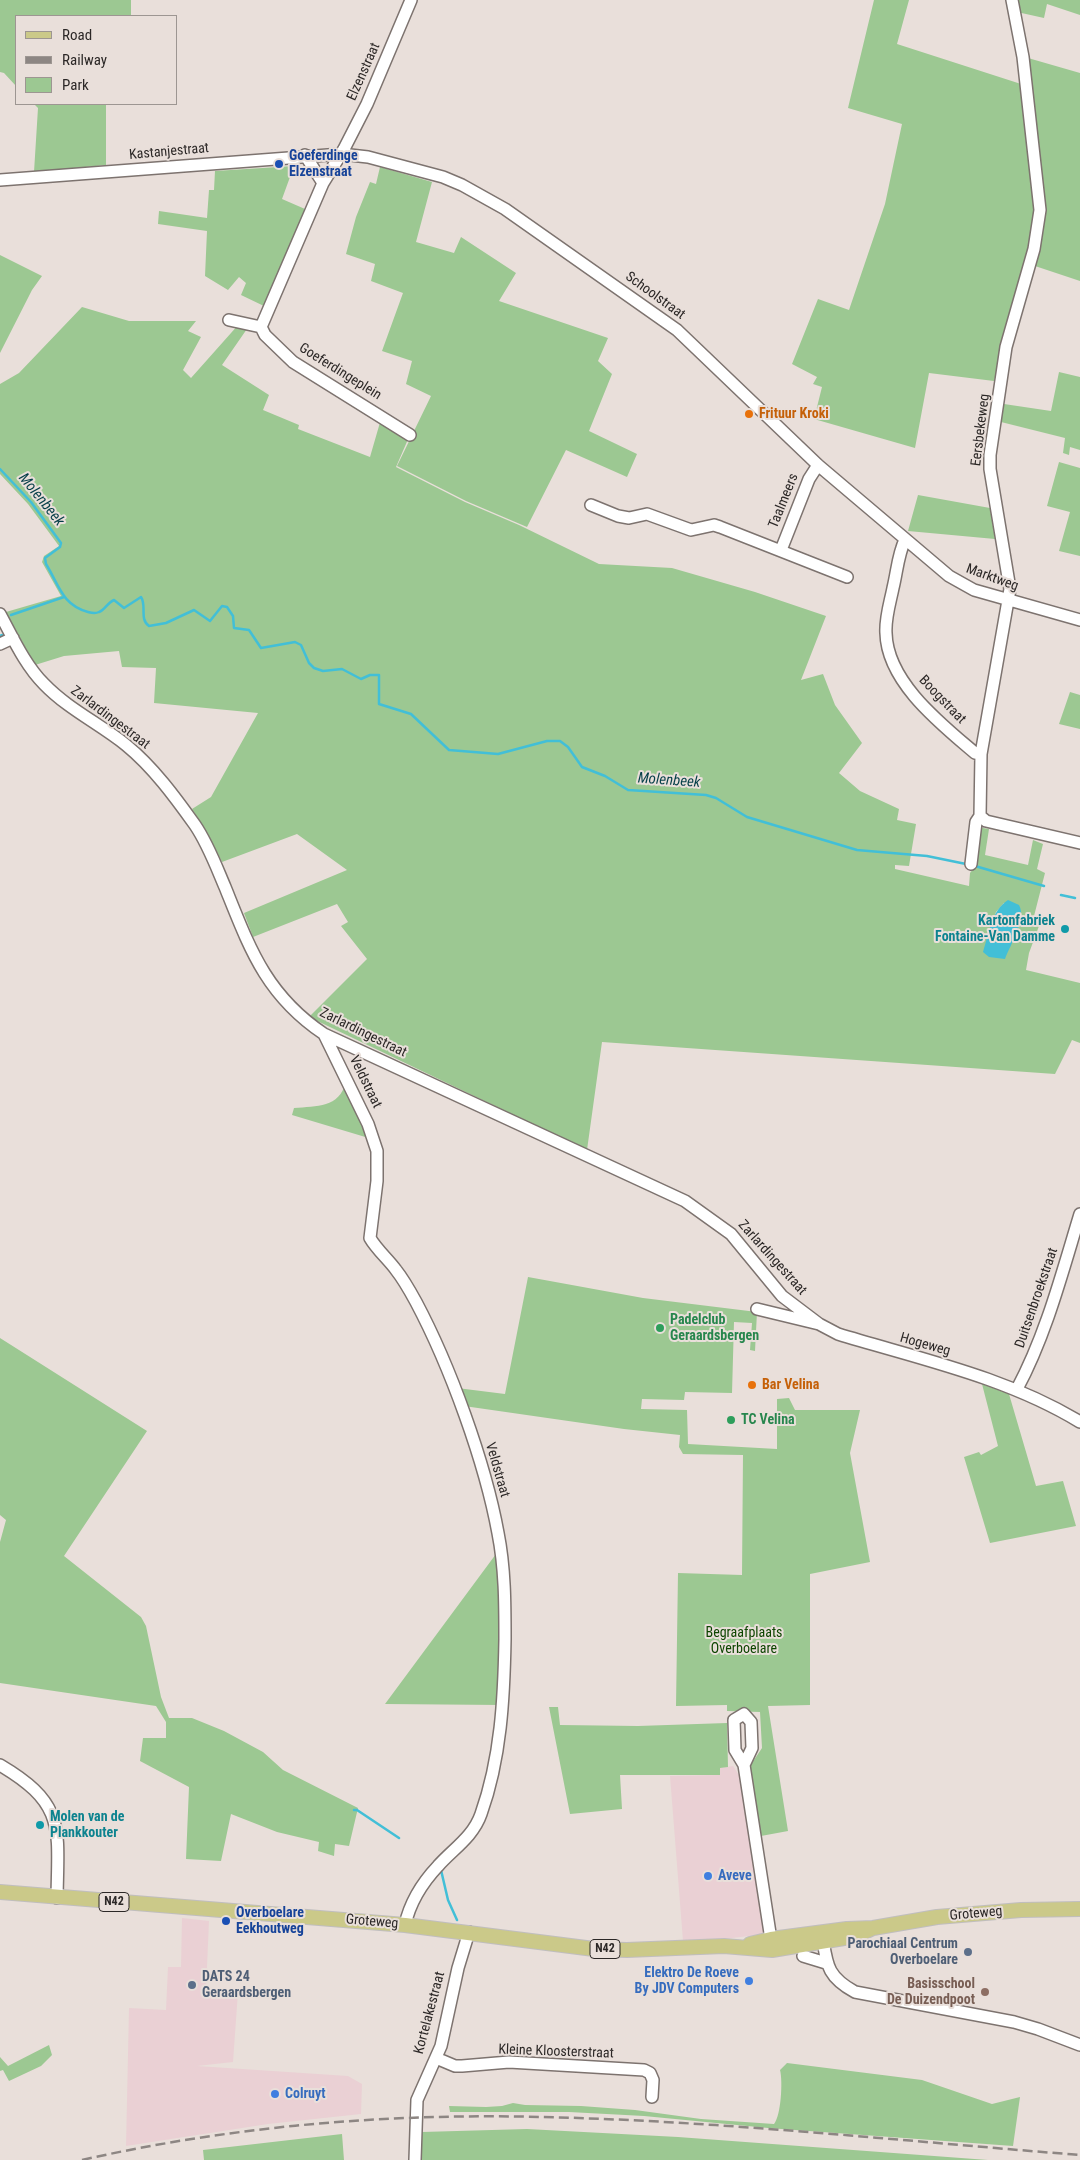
<!DOCTYPE html>
<html>
<head>
<meta charset="utf-8">
<style>
  body { margin:0 }
  #map { position:relative; width:1080px; height:2160px; overflow:hidden; background:#e9dfda; font-family:"Roboto Condensed",sans-serif }
  canvas { display:block }
  .legend { position:absolute; left:15px; top:15px; width:162px; height:90px; box-sizing:border-box; background:#e9dfda; border:1px solid #9d9692; margin:0; padding:6px 9px; list-style:none; font-size:15px; color:#2c2827 }
  .legend li { display:flex; align-items:center; gap:10px; height:25px }
  .legend b { width:25px; border:1px solid #9d9692 }
</style>
</head>
<body>
<div id="map">
<canvas width="1080" height="2160"></canvas>
<ul class="legend">
<li><b style="height:6px;background:#cbc989"></b>Road</li>
<li><b style="height:6px;background:#8d8683"></b>Railway</li>
<li><b style="height:14px;background:#9cc892"></b>Park</li>
</ul>
</div>
<script>
const context = document.querySelector('canvas').getContext('2d');
context.lineJoin = 'round';
function paint(path, color) { context.fillStyle = color; context.fill(path, 'evenodd'); }
function stroke(path, color, width, dash) { context.strokeStyle = color; context.lineWidth = width; context.lineCap = dash ? 'butt' : 'round'; context.setLineDash(dash || []); context.stroke(path); }
function label(font, color, halo, rows, align = 'center') {
  context.font = font + ' "Roboto Condensed",sans-serif'; context.lineWidth = 4; context.setLineDash([]); context.textBaseline = 'middle'; context.strokeStyle = halo; context.fillStyle = color; for (const [text, x, y, turn = 0] of rows) {
    context.save(); context.translate(x, y); context.rotate((+turn || 0) * Math.PI / 180); context.textAlign = isNaN(turn) ? turn : align; if (halo) context.strokeText(text, 0, 0); context.fillText(text, 0, 0); context.restore();
  }
}
const commercial = new Path2D(`
  M733,1766l10,15 22,153 -49,6 -33,1 -13,-165 50,-1v-7z
  M182,1918l27,3 -3,69 32,2 -5,70 -36,4 151,10 14,8 -1,30 -93,10 -142,22 3,-138 37,2 2,-43h13z`);
const green = new Path2D(`
  M0,0h131v16h-115v70l-12,-13 -4,-1z
  M874,0h35l-12,44 124,40 14,136 -41,161 -65,-8 -14,75 -101,-29 8,-32 -9,-3 4,-7 -25,-13 26,-65 31,11 36,-106 17,-80 -54,-16z
  M1015,0h65v15l-33,-11 -3,14 -27,-6z
  M1028,58l52,15v208l-45,-15 8,-32 1,-22z
  M34,104h72v61l-72,7 4,-64z
  M294,166l-12,33 23,10 -39,98 -25,-12 5,-12 -7,-6 -11,13 -23,-14 2,-45 -49,-7 1,-13 48,7 2,-28h5l1,-19z
  M380,167l52,15 -16,60 38,11 7,-16 55,36 -17,28 109,37 -10,23 14,13 -23,57 48,23 -10,23 -61,-27 -39,77 -61,-26 -69,-35 34,-70 -25,-12 6,-23 -30,-10 21,-58 -32,-12 4,-17 -29,-10 10,-37 14,-35 6,2z
  M0,255l42,21 -10,14 -32,63z
  M82,307l47,14h67l-8,10 13,6 -18,33 8,8 48,-54 10,2 -27,39 47,30 -6,15 36,15 -1,4 72,28 11,-38 28,18 -13,30 69,35 54,23 80,39 73,4 83,24 71,24 -25,64 22,-6 12,31 27,38 -23,30 21,18 39,18 -2,11 19,4 -7,42 -14,-1v4l74,17 1,-13 3,-4 4,-42 12,2 -4,26 43,10 5,-25 10,4 -6,25 8,4 -11,43 8,2 -13,35 -3,17 54,13v60l-8,-3 -17,34 -453,-32 -15,108 -278,-133 58,-58 -26,-33 7,-4 -11,-18 -84,33 -9,-24 103,-43 -50,-36 -75,28 -14,-28 -16,-25 19,-12 47,-84 -104,-10 2,-35 -34,-1 -3,-16 -55,5 -29,9 -29,-53 55,-16 -19,-34 2,-6 15,-10 -31,-42 -28,-30v-90l19,-11zM1004,903l17,16 -9,20 -25,-2 9,-25z
  M1059,372l21,5v73l-10,-3 -1,8 -6,-2 2,-15 -64,-16 3,-18 47,7z
  M1059,462l21,6v88l-21,-5 11,-39 -23,-6z
  M918,495l72,13 5,31 -87,-8z
  M1070,692l10,3v34l-21,-5z
  M346,1082l26,57 -80,-24 2,-7c23,-2 45,0 52,-26z
  M528,1277l115,21 114,14 -2,39 -5,-1 2,-27 -18,-1 -2,71 -47,-1 -1,8 -42,-1 -1,10 46,1 1,34 89,5v-50l12,-1 6,12h65l-10,43 20,109 -60,12v131l-42,1 20,125 -27,5 -11,-70 12,-18 -2,-36 -33,-1v-6l-51,1 2,-133 64,2 1,-120 -60,-1 -4,-7 1,-12 -56,-6 -160,-23 -7,-18 48,6z
  M0,1338l147,93 -83,125 77,61 5,9 15,71 8,21h23l32,13 39,21 20,18 75,38 -9,38 -14,-2 -1,12 -16,-5 1,-9 -42,-10 -46,-18 -10,47 -35,-2 3,-72 -49,-26 3,-23h23v-16l-10,-16 -156,-23v-141l6,-22 -6,-5z
  M982,1384l27,10 27,92 27,-5 13,45 -86,17 -26,-86 15,-5 2,3 17,-9z
  M496,1554l7,34 -1,117 -117,-1z
  M549,1707h9l2,18 78,1 89,-3 1,44 -8,1v7h-100l2,34 -52,5z
  M49,2045l3,10 -11,11 -32,15 -6,-11 -3,1v-14l8,9z
  M787,2063l135,17 70,24 28,-7 -7,49 -245,-18 -124,-12 -75,-4h-119l-1,-6 37,1 16,-1 11,-3 12,2 56,1 54,4 66,9 73,5c7,-8 9,-43 6,-54z
  M527,2129l151,8 310,23h-567l1,-28z
  M342,2134l2,26h-140l-1,-10z`);
const water = new Path2D(`
  M1008,900l11,5c8,14 -9,40 -14,54l-16,-2 -6,-5c6,-18 8,-41 25,-52z`);
const stream = new Path2D(`
  M0,469l31,33 30,41 -1,4 -15,11 1,6c13,21 16,41 42,48 4,1 7,2 11,0 6,-2 8,-9 15,-12l10,8 17,-11c6,9 -2,22 8,29l17,-3 28,-13 16,11 12,-15 5,1 6,9 1,12 15,2 12,18 34,-6 6,3 8,18 5,5 9,3 19,-2 19,10 9,-4h9v29l32,10 38,36 49,4 49,-13h13l8,6 14,20 23,9 23,14 78,5 10,3 31,19 110,33 70,6 39,8
  M11,615l53,-18
  M0,636l2,-1
  M975,866l69,20
  M1061,895l14,3
  M354,1810h3l42,28
  M441,1870l7,30 9,20`);
const minor = new Path2D(`
  M305,155l18,28
  M0,180l341,-26 27,3 75,20 19,8 43,24 172,121 141,135 131,111 25,14 106,30
  M229,320l32,7 4,8 28,27 117,73
  M261,327l62,-144 21,-34 23,-45 44,-104
  M591,505l27,11 11,2 18,-4 44,16 23,-5 6,2 127,50
  M905,540c-7,14 -8,32 -12,48 -3,15 -8,30 -7,45 1,49 55,91 89,120l6,1
  M781,550l28,-71 9,-14
  M0,614c13,24 25,51 44,70 24,25 56,40 82,61 27,22 49,52 69,80 13,19 21,41 30,62 25,62 41,108 99,147l361,167 46,33 51,62 37,28
  M0,644l13,-6
  M980,816l6,5 94,22
  M971,864l5,-42 4,-6 1,-62 29,-165 -20,-120v-14l16,-108 28,-98 6,-39 -17,-153 -11,-57
  M324,1034l44,90 9,27v30l-7,57c7,12 18,21 26,32 8,10 14,21 20,32 34,64 69,160 82,231 7,35 7,71 7,106 -1,59 -4,119 -24,175 -8,23 -28,35 -43,52 -16,17 -28,36 -33,59
  M757,1309l62,15 19,10c82,25 168,43 242,88
  M1017,1389c29,-54 45,-116 63,-175
  M0,1765c66,39 58,63 57,133
  M744,1765l-9,-15 -1,-30 10,-6 7,8 1,26 -8,17 28,181
  M822,1934c5,30 4,42 33,58l159,30 24,7 42,16
  M803,1956l23,7
  M436,2058l19,8h7l47,-4 135,8 6,3 3,7 -1,17
  M415,2160l2,-60 24,-54 17,-78 11,-36`);
const major = new Path2D(`
  M0,1892l405,33 189,24 33,1 97,-4 48,4 84,-14 17,-8
  M750,1944l21,-5 76,-10 26,-1 64,-11 84,-7 59,-1`);
const rail = new Path2D(`
  M82,2160c150,-34 307,-47 460,-43 180,4 359,24 538,38`);
const markers = [
  [279,164,5,"#1a4fb4"],
  [749,414,5,"#e8710a"],
  [1065,929,5,"#0f9aa8"],
  [660,1328,5,"#2e9e5b"],
  [752,1385,5,"#e8710a"],
  [731,1420,5,"#2e9e5b"],
  [40,1825,5,"#0f9aa8"],
  [708,1876,5,"#3f7fe0"],
  [226,1921,5,"#1a4fb4"],
  [968,1952,5,"#5c6f8a"],
  [749,1981,5,"#3f7fe0"],
  [192,1985,5,"#5c6f8a"],
  [985,1992,5,"#8d6e63"],
  [275,2094,5,"#3f7fe0"]
];
const shields = [
  [114,1902,30],
  [605,1949,30]
];
const shieldNames = [
  ["N42",114,1902],
  ["N42",605,1949]
];
const streetNames = [
  ["Elzenstraat",364,72,-66],
  ["Kastanjestraat",169,152,-5],
  ["Schoolstraat",655,296,36],
  ["Goeferdingeplein",340,372,32],
  ["Eersbekeweg",981,430,-83],
  ["Taalmeers",784,501,-68],
  ["Marktweg",992,578,20],
  ["Boogstraat",942,700,46],
  ["Zarlardingestraat",110,718,37],
  ["Zarlardingestraat",363,1033,26],
  ["Veldstraat",365,1082,64],
  ["Zarlardingestraat",772,1258,48],
  ["Duitsenbroekstraat",1037,1298,-71],
  ["Hogeweg",925,1345,16],
  ["Veldstraat",497,1470,74],
  ["Groteweg",976,1914,-5],
  ["Groteweg",372,1922,5],
  ["Kortelakestraat",430,2013,-75],
  ["Kleine Kloosterstraat",556,2052,2]
];
const transitNames = [
  ["Goeferdinge",289,156],
  ["Elzenstraat",289,172],
  ["Overboelare",236,1913],
  ["Eekhoutweg",236,1929]
];
const foodNames = [
  ["Frituur Kroki",759,414],
  ["Bar Velina",762,1385]
];
const cultureNames = [
  ["Kartonfabriek",1055,921],
  ["Fontaine-Van Damme",1055,937],
  ["Molen van de",50,1817,"left"],
  ["Plankkouter",50,1833,"left"]
];
const leisureNames = [
  ["Padelclub",670,1320],
  ["Geraardsbergen",670,1336],
  ["TC Velina",741,1420]
];
const parkNames = [
  ["Begraafplaats",744,1633],
  ["Overboelare",744,1649]
];
const shopNames = [
  ["Aveve",718,1876],
  ["Elektro De Roeve",739,1973,"right"],
  ["By JDV Computers",739,1989,"right"],
  ["Colruyt",285,2094]
];
const serviceNames = [
  ["Parochiaal Centrum",958,1944],
  ["Overboelare",958,1960],
  ["DATS 24",202,1977,"left"],
  ["Geraardsbergen",202,1993,"left"]
];
const educationNames = [
  ["Basisschool",975,1984],
  ["De Duizendpoot",975,2000]
];
const waterNames = [
  ["Molenbeek",41,500,51],
  ["Molenbeek",669,781,4]
];
paint(commercial, '#ead0d4');
paint(green, '#9cc892');
paint(water, '#42bfd7');
stroke(stream, '#42bfd7', 2.5);
stroke(minor, '#7d736f', 14);
stroke(major, '#c0bebe', 16);
stroke(minor, '#fff', 11);
stroke(major, '#cbc989', 14);
stroke(rail, '#8d8683', 2.5, [10, 5]);
for (const [x, y, r, color] of markers) { const dot = new Path2D(); dot.arc(x, y, r, 0, 2 * Math.PI); context.fillStyle = color; context.fill(dot); stroke(dot, '#e9dfda', 2); }
for (const [x, y, w] of shields) { const box = new Path2D(); box.roundRect(x - w / 2, y - 9.5, w, 19, 4); context.fillStyle = '#e9dfda'; context.fill(box); stroke(box, '#2c2827', 1); }
label('bold 12px', '#2c2827', null, shieldNames);
label('14px', '#2c2827', '#e9dfda', streetNames);
label('bold 14px', '#164399', '#e9dfda', transitNames, 'left');
label('bold 14px', '#c56008', '#e9dfda', foodNames, 'left');
label('bold 14px', '#0d838f', '#e9dfda', cultureNames, 'right');
label('bold 14px', '#27864d', '#e9dfda', leisureNames, 'left');
label('14px', '#0d4500', '#e9dfda', parkNames);
label('bold 14px', '#366cbe', '#e9dfda', shopNames, 'left');
label('bold 14px', '#4e5e75', '#e9dfda', serviceNames, 'right');
label('bold 14px', '#785e54', '#e9dfda', educationNames, 'right');
label('italic 15px', '#043e48', '#e9dfda', waterNames);
</script>
</body>
</html>
